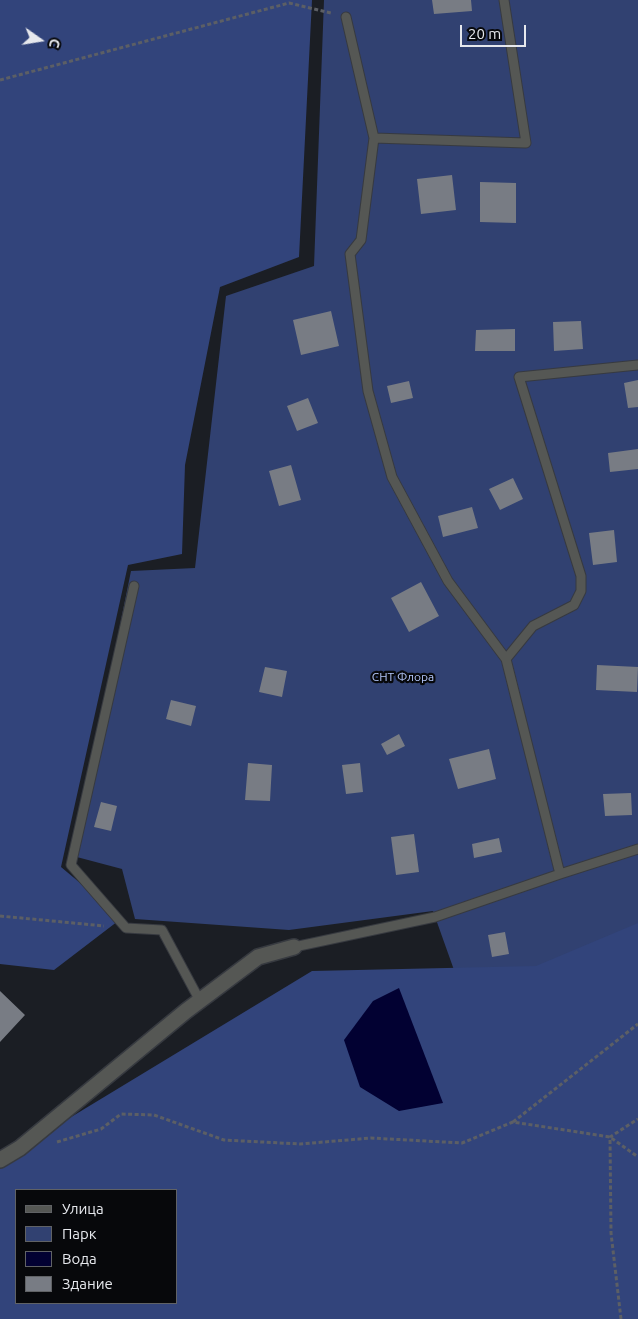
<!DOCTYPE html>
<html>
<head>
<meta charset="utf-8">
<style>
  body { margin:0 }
  #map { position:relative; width:638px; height:1319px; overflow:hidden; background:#1b1e24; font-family:Ubuntu,sans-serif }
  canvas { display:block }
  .legend { position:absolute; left:15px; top:1189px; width:162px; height:115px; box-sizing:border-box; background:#07080b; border:1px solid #606265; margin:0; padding:6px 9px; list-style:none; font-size:15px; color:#e6e8ed }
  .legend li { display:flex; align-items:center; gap:10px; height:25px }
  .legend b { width:25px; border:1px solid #606265 }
  .north { position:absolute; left:15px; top:15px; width:50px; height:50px; -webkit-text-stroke:4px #07080b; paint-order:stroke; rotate:103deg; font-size:14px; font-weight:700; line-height:20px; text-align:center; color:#e6e8ed }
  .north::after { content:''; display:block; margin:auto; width:18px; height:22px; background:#e6e8ed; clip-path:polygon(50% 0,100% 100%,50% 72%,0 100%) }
  .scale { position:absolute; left:460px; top:25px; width:66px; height:22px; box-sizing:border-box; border:2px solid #e6e8ed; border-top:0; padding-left:6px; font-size:15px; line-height:18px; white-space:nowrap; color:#e6e8ed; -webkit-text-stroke:4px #07080b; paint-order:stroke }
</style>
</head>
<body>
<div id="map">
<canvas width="638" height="1319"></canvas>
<ul class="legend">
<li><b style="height:6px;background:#555754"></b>Улица</li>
<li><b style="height:14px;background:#314171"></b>Парк</li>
<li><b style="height:14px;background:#020132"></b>Вода</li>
<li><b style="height:14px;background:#787c84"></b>Здание</li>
</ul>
<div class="north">С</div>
<div class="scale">20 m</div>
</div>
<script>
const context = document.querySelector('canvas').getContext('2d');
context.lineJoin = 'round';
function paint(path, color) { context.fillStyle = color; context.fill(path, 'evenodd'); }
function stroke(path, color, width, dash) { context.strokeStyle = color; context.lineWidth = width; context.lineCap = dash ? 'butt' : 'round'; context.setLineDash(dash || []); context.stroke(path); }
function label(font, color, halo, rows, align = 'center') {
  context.font = font + ' Ubuntu,sans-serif'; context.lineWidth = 4.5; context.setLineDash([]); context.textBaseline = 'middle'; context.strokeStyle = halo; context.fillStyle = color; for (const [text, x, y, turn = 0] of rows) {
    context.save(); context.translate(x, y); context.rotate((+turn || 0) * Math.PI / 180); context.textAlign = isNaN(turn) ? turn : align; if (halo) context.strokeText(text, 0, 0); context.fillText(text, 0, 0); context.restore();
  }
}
const green = new Path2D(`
  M324,0h314v950l-179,34 -26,-73 -144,19 -154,-11 -13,-50 -49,-13 58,-285 64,-3 31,-272 88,-30z`);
const forest = new Path2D(`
  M0,0h312l-13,257 -79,30 -35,178 -3,89 -54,11 -67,302 61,51 -68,52 -54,-6z
  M638,923v396h-638v-151l20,-20 292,-177 224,-5zM16,1190h160v113h-160z`);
const water = new Path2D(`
  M399,988l44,115 -44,8 -39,-24 -16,-47 29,-39z`);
const building = new Path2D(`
  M432,0h39l1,11 -38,3z
  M452,175l4,35 -35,4 -4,-35z
  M480,182l36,1v40l-36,-1z
  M331,311l8,35 -38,9 -8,-35z
  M581,321l2,28 -29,2 -1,-29z
  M515,329v22h-40l1,-21z
  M638,380v27l-10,1 -4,-25z
  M409,381l4,17 -22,5 -4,-17z
  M308,398l10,25 -21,8 -10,-25z
  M638,449v20l-28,3 -2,-19z
  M291,465l10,35 -22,6 -10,-35z
  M513,478l10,21 -23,11 -11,-21z
  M472,507l6,21 -35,9 -5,-21z
  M614,530l3,32 -24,3 -4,-32z
  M421,582l18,34 -30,16 -18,-34z
  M597,665l41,2 -1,25 -41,-2z
  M265,667l22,4 -5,26 -23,-5z
  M171,700l25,6 -5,20 -25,-7z
  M399,734l6,12 -18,9 -6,-11z
  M489,749l7,30 -38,10 -9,-30z
  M248,763l24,2 -2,36 -25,-1z
  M360,763l3,29 -17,2 -4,-29z
  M631,793l1,22 -27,1 -2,-22z
  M101,802l16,4 -6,25 -17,-4z
  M414,834l5,38 -23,3 -5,-38z
  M499,838l3,14 -28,6 -2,-14z
  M505,932l4,22 -17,3 -4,-22z
  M0,991l25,24 -25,27z`);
const path = new Path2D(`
  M0,80l289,-77 42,10
  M0,916l104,10
  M513,1122l125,-98
  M57,1142l44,-13 20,-15 33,1 70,25 76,4 71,-6 91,5 51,-21 97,15 28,20
  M621,1319l-10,-86 -1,-96 28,-18`);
const lane = new Path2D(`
  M346,17l28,121 -13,102 -11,14 18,137 24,86 56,104 58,78 54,215
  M374,138l152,5 -22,-143
  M134,586l-63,279 55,63 36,2 38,71
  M506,659l27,-33 41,-21 7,-14v-15l-62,-199 119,-12
  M294,947l141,-30 125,-43 78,-25`);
const street = new Path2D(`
  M0,1160l20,-12 166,-137 72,-54 36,-10`);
const parkNames = [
  ["СНТ Флора",403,677]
];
paint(green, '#314171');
paint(forest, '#32447b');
paint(water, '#020132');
paint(building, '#787c84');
stroke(lane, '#373a40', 11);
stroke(street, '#373a40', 18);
stroke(path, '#5c5f65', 3, [4, 2.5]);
stroke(lane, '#555754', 9);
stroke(street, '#555754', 15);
label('12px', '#b4c7fb', '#07080b', parkNames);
</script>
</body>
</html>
